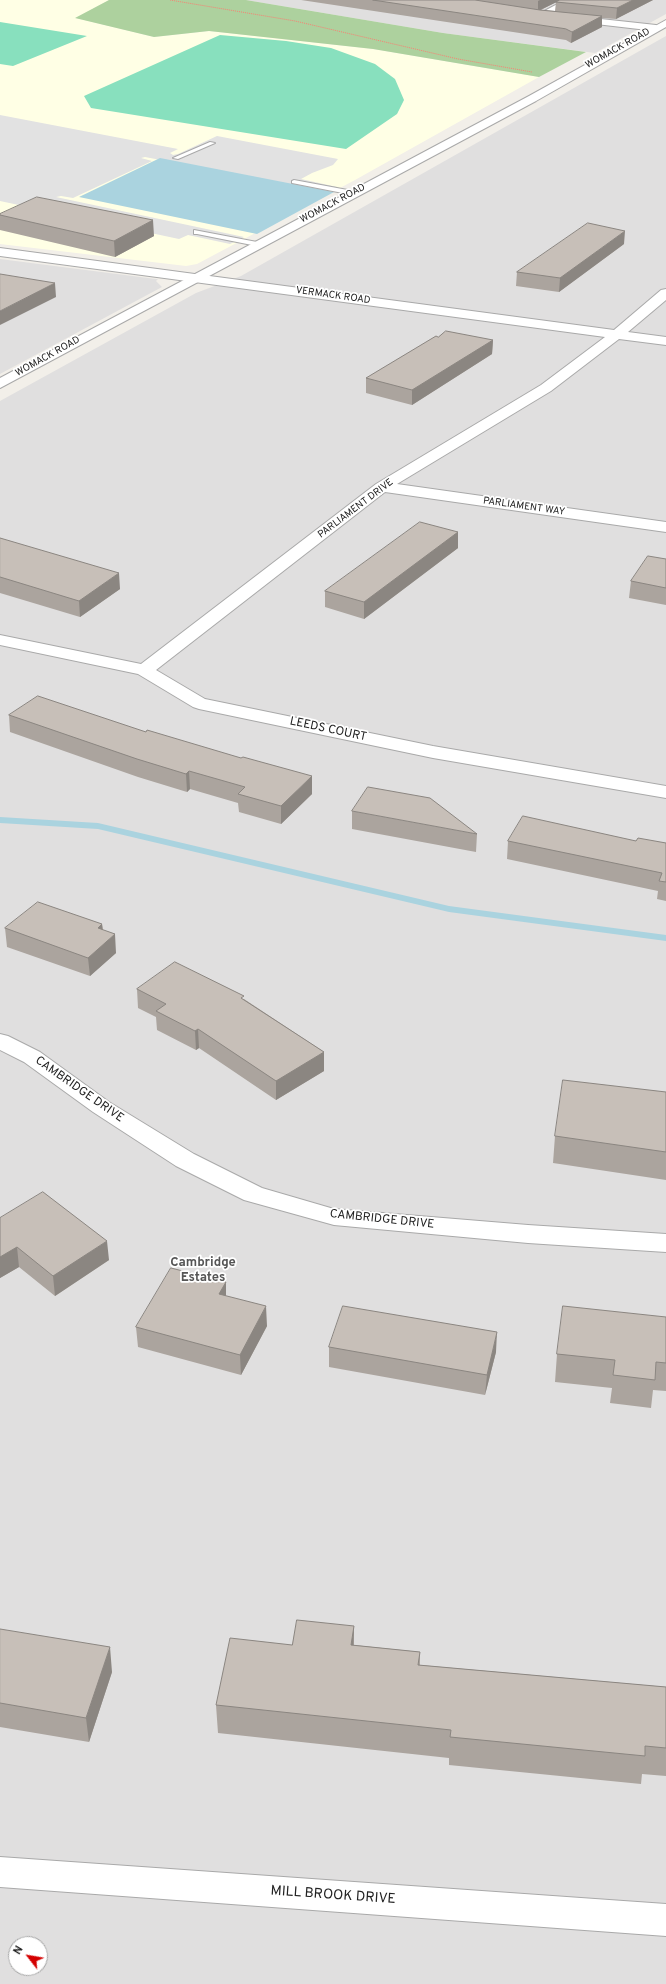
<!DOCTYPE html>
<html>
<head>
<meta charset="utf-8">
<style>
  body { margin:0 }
  #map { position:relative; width:666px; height:1984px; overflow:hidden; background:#f2efe9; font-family:Overpass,sans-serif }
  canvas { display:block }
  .north { position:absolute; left:8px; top:1936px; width:40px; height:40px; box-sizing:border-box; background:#fff; border:1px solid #a7a7a7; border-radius:50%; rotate:301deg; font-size:11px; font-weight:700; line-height:16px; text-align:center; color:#222 }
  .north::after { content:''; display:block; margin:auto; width:14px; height:18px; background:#d40000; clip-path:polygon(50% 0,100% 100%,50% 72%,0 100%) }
</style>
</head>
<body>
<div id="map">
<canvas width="666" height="1984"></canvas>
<div class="north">N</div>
</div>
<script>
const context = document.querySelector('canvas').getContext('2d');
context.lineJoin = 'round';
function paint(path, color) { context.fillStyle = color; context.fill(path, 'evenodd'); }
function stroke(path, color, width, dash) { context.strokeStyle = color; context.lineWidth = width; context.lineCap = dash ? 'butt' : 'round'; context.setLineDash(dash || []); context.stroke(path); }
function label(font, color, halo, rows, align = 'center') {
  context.font = font + ' Overpass,sans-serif'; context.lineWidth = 3.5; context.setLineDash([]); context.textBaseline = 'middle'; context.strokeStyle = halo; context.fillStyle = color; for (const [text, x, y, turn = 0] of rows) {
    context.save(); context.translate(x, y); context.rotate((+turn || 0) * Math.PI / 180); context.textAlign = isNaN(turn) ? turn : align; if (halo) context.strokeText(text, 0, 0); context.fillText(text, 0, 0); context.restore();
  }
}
const residential = new Path2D(`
  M246,0h420v14l-71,39 -152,-20z
  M666,36v1948h-666v-1583l196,-108 45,-17zM16,1944h24v24h-24z
  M0,259l156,20h2l-2,2 6,6 -162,87z`);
const education = new Path2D(`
  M0,0h109l-33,18 78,19 55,-6 164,18 166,28 -184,103 -158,84 -11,2 -186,-22z`);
const forest = new Path2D(`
  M109,0h137l197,33 143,19 -47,25 -166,-28 -164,-18 -55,6 -79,-19z`);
const pitch = new Path2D(`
  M0,22l87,14 -74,30 -13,-2z
  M220,35l66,6 45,7 44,16 20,15 9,21 -7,14 -51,35 -255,-41 -7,-12z`);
const parking = new Path2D(`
  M0,115l178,34 -8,4 3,2 5,-1 39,-18 121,23 -5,6 -21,8 -11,6 36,8 -10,5 -182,-35 -4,1 11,3 -79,37 -12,-2 -5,1 188,40 -14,7 -42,-9 -9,4 -179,-38z`);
const water = new Path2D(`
  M160,158l174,34 -77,42 -178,-37z`);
const stream = new Path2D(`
  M0,817l98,6 351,83 217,29v6l-217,-29 -351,-83 -98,-6z`);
const path = new Path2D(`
  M170,0l125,21 163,38 74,13`);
const service = new Path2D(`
  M210,142l5,1 -37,16 -5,-1z
  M294,180l59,11 4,2 -4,2 -61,-12v-2z
  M194,230l63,12 4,2 -4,2 -60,-12h-3z`);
const minor = new Path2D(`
  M565,0h12l-34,18h-6l-2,-2z
  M573,16l83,9 5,3 -5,3 -86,-10 -2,-2 2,-2z
  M0,248l614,82 47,-40 5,-1v11l-38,32 38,5v8l-47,-6 -68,52 -154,93 269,38v10l-281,-40 -229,178 49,29 228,47 233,40v12l-233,-40 -234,-49 -6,-2 -55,-33 -138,-29v-10l141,29 235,-180 165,-99 64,-48 -605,-81z
  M0,1034l8,2 32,16 69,50 85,52 68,34 72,21 194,16 138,9v18l-138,-9 -194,-18 -90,-25 -68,-34 -83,-54 -69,-50 -24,-12z
  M0,1857l666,47v32l-666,-49z`);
const tertiary = new Path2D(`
  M666,20v7l-130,74 -536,287v-10l529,-282z`);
const wall = new Path2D(`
  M301,0h352l-37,19 -14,-1v9l-31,16 -5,-3zM556,2l-1,9 -14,-1z
  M0,214l154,22 -39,21 -115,-27z
  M624,244l-65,48 -43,-6 1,-14z
  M493,340l-1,14 -80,51 -46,-12v-15z
  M458,532v16l-94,71 -39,-12v-16z
  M0,538l120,51 -40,28 -80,-24z
  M666,559v46l-37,-7 2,-17z
  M9,715l303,79 -31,30 -42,-12 -1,-9 -48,-14 -3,3 -49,-15 -128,-45z
  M352,811l125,23 -1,18 -124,-23z
  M508,841h128l30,2v58l-9,-2 1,-8 -151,-32z
  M102,924l1,6 13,23 -26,23 -83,-29 -2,-19z
  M137,989l107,10 80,53v19l-48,29 -77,-52 -3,2 -39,-20 -1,-13 -18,-9z
  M666,1092v88l-113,-17 2,-27z
  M0,1218l109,42 -54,36 -36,-29 -19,11z
  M226,1282v14l41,30 -26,49 -103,-28 -2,-20z
  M666,1317v74l-13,-1 -2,18 -41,-5 2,-15 -57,-6 2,-28z
  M329,1347l167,5 -11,43 -156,-28z
  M354,1626v19l66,7v13l246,22v89l-24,-2 -1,10 -192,-19v-7l-231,-25 -2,-28 76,-60z
  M0,1629l112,43 -23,70 -89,-15z`);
const shadedWall = new Path2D(`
  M540,0h21l-23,11v-10z
  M633,0h20l-37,19 1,-11z
  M602,16v11l-31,16 1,-11z
  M153,220l1,16 -39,21 -1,-16z
  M625,231l-1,13 -65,48 1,-14z
  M55,283l1,14 -56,28v-14z
  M493,340l-1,14 -80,51v-15z
  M458,532v16l-94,71v-17z
  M119,573l1,16 -40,28 -1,-16z
  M189,771l1,18 -3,3 -1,-18z
  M312,776v18l-31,30v-18z
  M102,924l2,19 -6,-15z
  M115,934l1,19 -26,23 -2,-18z
  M198,1029l1,19 -3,2 -1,-19z
  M324,1052v19l-48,29v-19z
  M107,1241l2,19 -54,36 -2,-20z
  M17,1247l2,20 -19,11v-21z
  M226,1282v20l-7,-8z
  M266,1306l1,20 -26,49 -1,-20z
  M497,1332l-1,20 -11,43 2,-20z
  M354,1626l-1,28 -2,-9z
  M110,1647l2,25 -23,70 -3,-24z`);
const building = new Path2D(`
  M373,0h102l65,10 62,6 -30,16 -6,-3z
  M560,0h73l-16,8 -61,-6z
  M37,197l116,23 -39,21 -114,-26v-1z
  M588,223l37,8 -65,47 -43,-6z
  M0,274l55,9 -55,28z
  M446,331l47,9 -81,50 -46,-12 70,-42 2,1z
  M420,522l38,10 -94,70 -39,-11z
  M0,538l119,35 -40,28 -79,-24z
  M648,556l18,3v29l-35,-7z
  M38,696l108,36 1,-2 94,28 2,-1 69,19 -31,30 -43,-12 7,-7 -56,-16 -3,3 -49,-15 -128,-44z
  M368,787l62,11 47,36 -125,-23z
  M523,816l113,25 2,-3 28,5v39l-7,-1 3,-8 -154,-32z
  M38,902l64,22 -4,4 17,6 -27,24 -83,-30z
  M175,962l69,34 -3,2 83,54 -48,29 -78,-52 -3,2 -39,-20 10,-7 -29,-15z
  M563,1080l103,12v60l-111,-16z
  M43,1192l64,49 -54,35 -36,-29 -17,10v-39z
  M171,1268l55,14 -7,12 47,12 -26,49 -104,-28z
  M343,1306l154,26 -10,43 -158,-28z
  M563,1306l103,11v46l-10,-1 -1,18 -42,-5 2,-15 -58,-6z
  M297,1620l57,6 -3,19 69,7 -2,13 248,22v61l-21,-2v10l-195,-19 1,-7 -235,-25 14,-67 62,7z
  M0,1629l110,18 -24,71 -86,-15z`);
const farStreetnames = [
  ["WOMACK ROAD",618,49,-29],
  ["WOMACK ROAD",333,204,-28],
  ["VERMACK ROAD",333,296,8],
  ["WOMACK ROAD",48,357,-29],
  ["PARLIAMENT WAY",524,507,8],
  ["PARLIAMENT DRIVE",356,509,-37]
];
const streetNames = [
  ["LEEDS COURT",328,730,12],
  ["CAMBRIDGE DRIVE",79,1090,35],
  ["CAMBRIDGE DRIVE",382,1220,6]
];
const neighbourhoodNames = [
  ["Cambridge",203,1263],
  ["Estates",203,1278]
];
const nearStreetnames = [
  ["MILL BROOK DRIVE",333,1896,4]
];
paint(residential, '#e0dfdf');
paint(education, '#ffffe5');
paint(forest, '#add19e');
paint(pitch, '#88e0be');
paint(parking, '#e2e2e2');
paint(water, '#aad3df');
paint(stream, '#aad3df');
stroke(service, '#a9a9a9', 2);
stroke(minor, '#a9a9a9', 2);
stroke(tertiary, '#a9a9a9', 2);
stroke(path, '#fa8072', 1, [1, 1]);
paint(service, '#fff');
paint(minor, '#fff');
paint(tertiary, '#fff');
paint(wall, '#aba49e');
paint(shadedWall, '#8b8681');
paint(building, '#c7bfb8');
stroke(building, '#8b8681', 1);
label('10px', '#222', '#fff', farStreetnames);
label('12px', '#222', '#fff', streetNames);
label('bold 13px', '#555', '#fff', neighbourhoodNames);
label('14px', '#222', '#fff', nearStreetnames);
</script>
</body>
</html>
